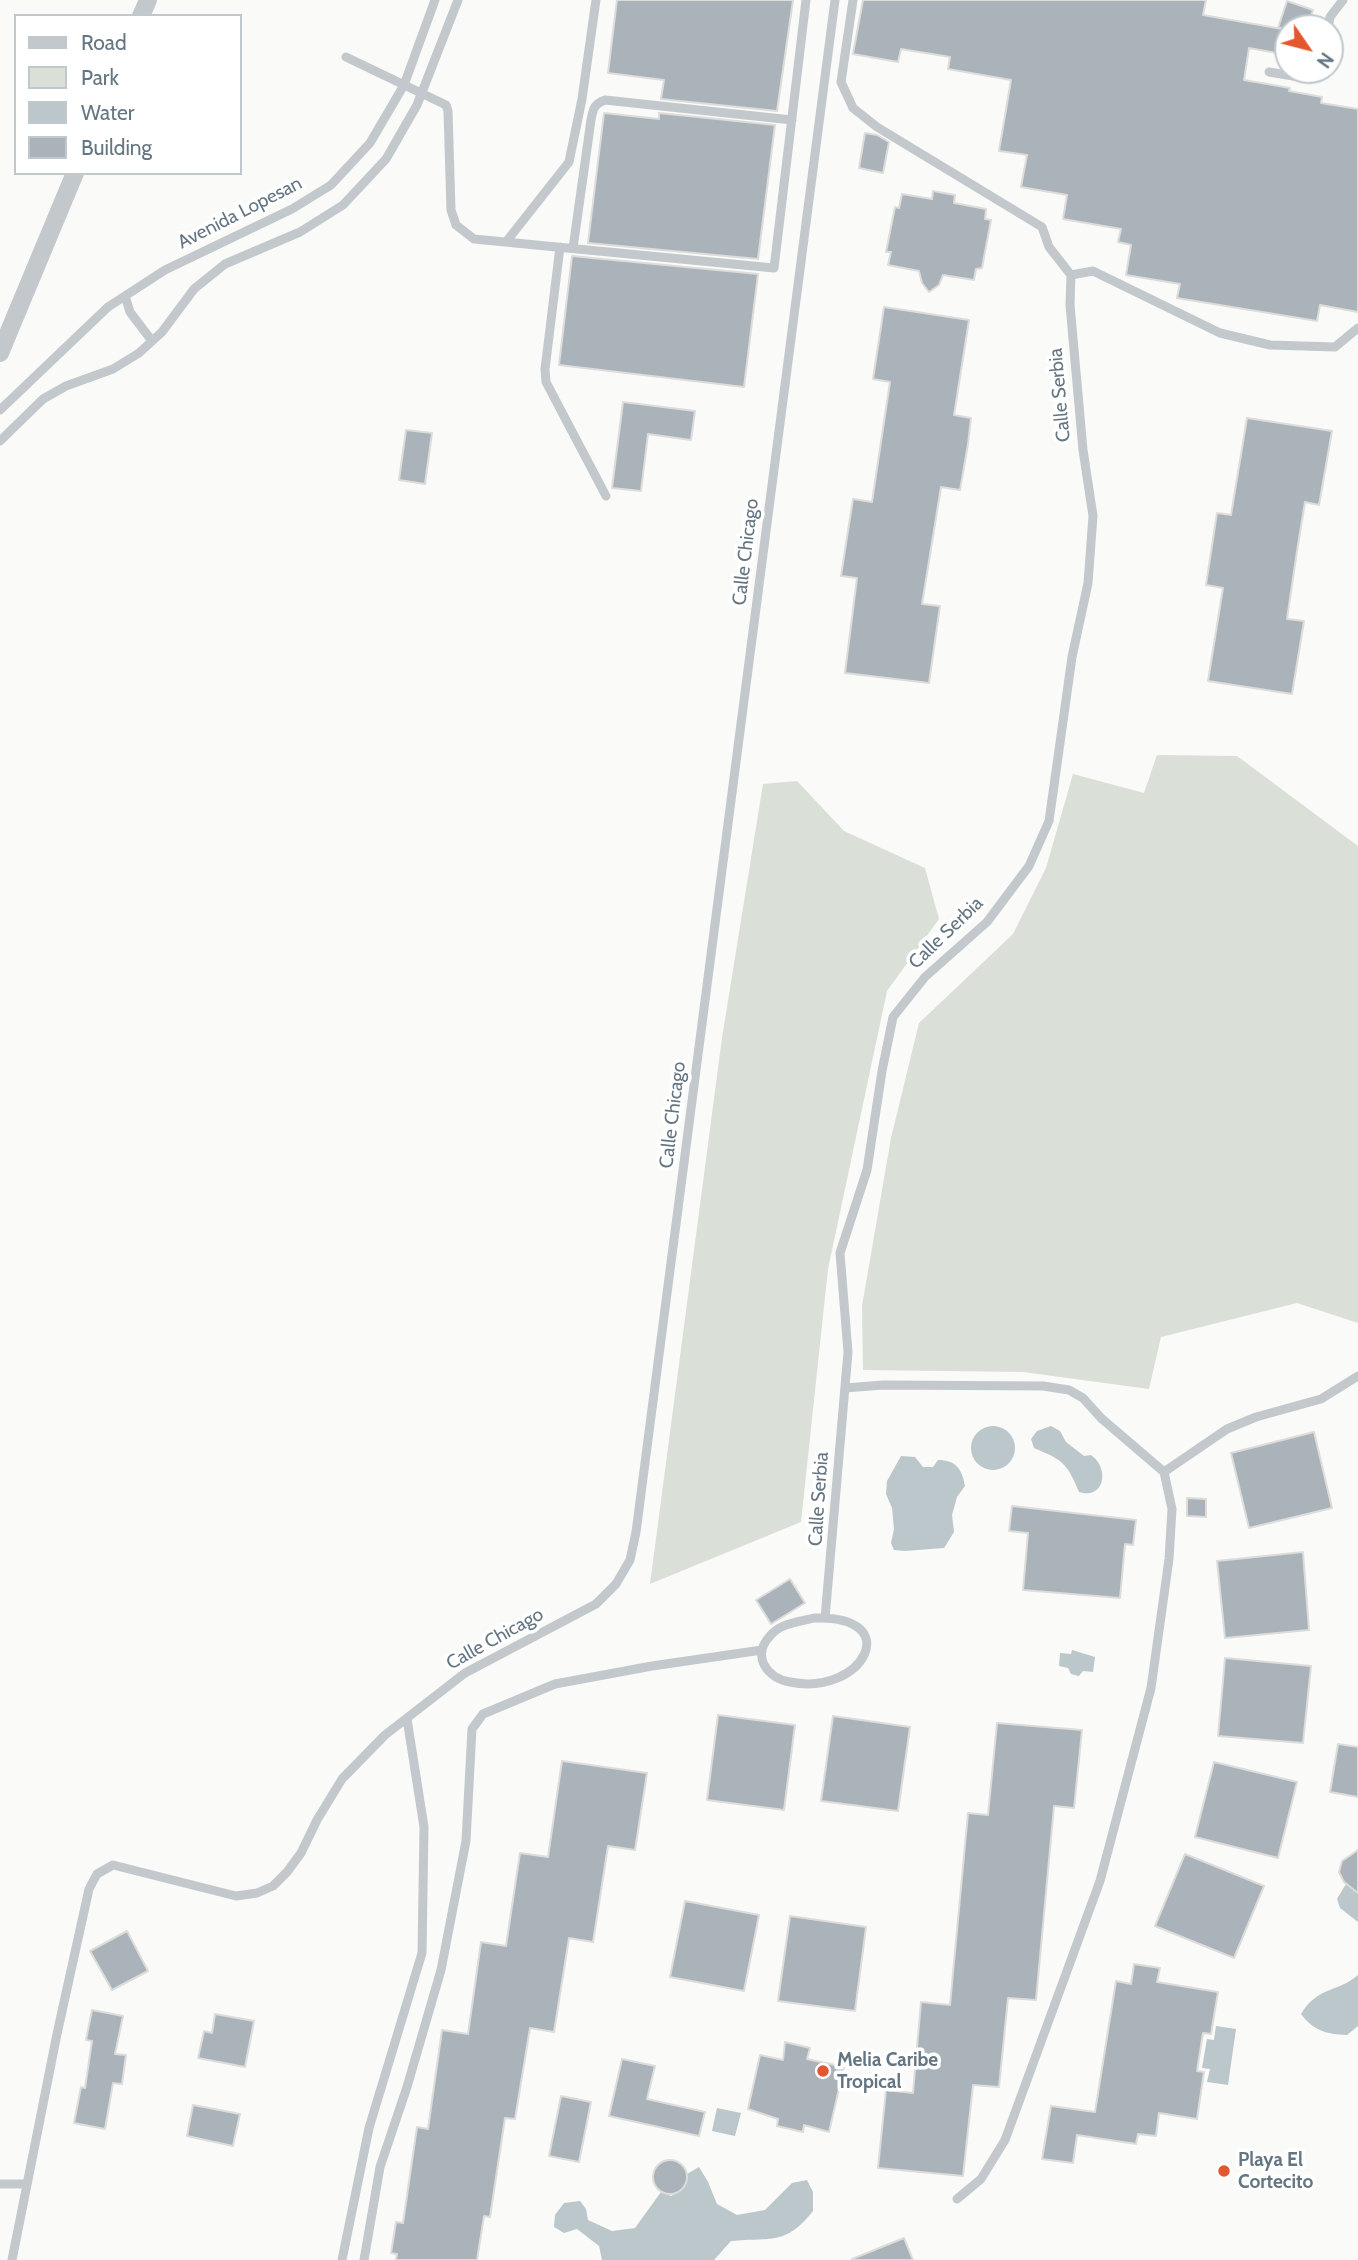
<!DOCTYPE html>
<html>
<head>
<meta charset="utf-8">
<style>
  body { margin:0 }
  #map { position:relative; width:1358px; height:2260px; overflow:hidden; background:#fafaf8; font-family:Cabin,sans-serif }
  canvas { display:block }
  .legend { position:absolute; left:14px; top:14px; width:228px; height:161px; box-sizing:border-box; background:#fff; border:2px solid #c1c8cd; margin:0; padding:9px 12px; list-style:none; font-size:21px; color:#657683 }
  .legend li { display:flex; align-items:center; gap:14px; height:35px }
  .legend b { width:35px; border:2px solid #c1c8cd }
  .north { position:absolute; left:1274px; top:14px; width:70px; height:70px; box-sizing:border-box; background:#fff; border:2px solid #c1c8cd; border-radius:50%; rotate:125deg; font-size:19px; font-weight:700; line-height:28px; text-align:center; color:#657683 }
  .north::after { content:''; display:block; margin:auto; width:24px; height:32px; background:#e4572e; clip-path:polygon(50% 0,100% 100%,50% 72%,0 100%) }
</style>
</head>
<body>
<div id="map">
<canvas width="1358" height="2260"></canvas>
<ul class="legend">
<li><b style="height:9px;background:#c3c8cc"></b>Road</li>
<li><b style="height:19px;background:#dadfd7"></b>Park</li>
<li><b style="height:19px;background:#bbc7cb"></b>Water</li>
<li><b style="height:19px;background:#aab3b9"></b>Building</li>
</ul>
<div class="north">N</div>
</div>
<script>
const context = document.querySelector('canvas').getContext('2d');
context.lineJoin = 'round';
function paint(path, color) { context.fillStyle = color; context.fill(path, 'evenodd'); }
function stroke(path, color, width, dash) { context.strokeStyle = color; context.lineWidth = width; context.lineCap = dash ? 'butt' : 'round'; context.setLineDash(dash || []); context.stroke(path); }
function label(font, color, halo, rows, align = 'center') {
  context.font = font + ' Cabin,sans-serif'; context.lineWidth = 7; context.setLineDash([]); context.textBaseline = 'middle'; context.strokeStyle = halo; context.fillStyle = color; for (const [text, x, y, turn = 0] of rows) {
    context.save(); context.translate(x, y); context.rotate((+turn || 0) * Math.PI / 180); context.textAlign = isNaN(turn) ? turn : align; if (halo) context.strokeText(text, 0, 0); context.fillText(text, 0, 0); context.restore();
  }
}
const green = new Path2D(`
  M1157,755l80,1 121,90v477l-61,-20 -136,34 -12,52 -126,-17 -160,-2 -1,-64 29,-168 28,-115 94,-89 33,-66 27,-94 71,19z
  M797,781l47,50 81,37 14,51 -52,72 -59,278 -27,253 -151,62 72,-546 41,-254z`);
const water = new Path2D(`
  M971 1448a22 22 0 1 1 44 0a22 22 0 1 1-44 0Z
  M1051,1426l9,5 6,11 18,14 7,-1c18,12 15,45 -12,37 -12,-29 -16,-32 -45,-44l-3,-9 6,-8z
  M901,1456l14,1 8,10h10l5,-7c18,0 24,9 27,26l-8,11 -5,18 2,17 -10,16 -39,3 -11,-1 -3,-7 3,-14 -2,-21 -6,-14 1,-13z
  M1072,1650l23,7 -2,15 -10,-1 -4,5 -8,-2 -3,-6 -9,-2 1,-13 11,1z
  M1346,1884l12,9v29l-18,-14 -3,-9z
  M1358,1975v51l-11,9c-21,-1 -33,-4 -46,-21 17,-28 36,-21 57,-39z
  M1216,2026l20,3 -8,56 -21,-3 3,-13 -8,-1 5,-29 7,1z
  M717,2108l24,5 -6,23 -23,-5z
  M699,2167l9,15 9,22 20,11 28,-5 27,-27 15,-3 6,12v19c-28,35 -41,26 -82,30l-17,19h-112l-3,-14 -22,-17 -13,4 -10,-6 1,-12 9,-12 16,-2 6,8 2,11 24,11 23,-3 26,-36 10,4c10,-5 14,-11 16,-22z`);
const building = new Path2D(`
  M617,0h176l-16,111 -116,-12 3,-19 -56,-7z
  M863,0h343l-3,15 85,15v25l-39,-7 -5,32 46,8 -1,3 33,6 -1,6 37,6v203l-38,-7 -3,16 -140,-23 3,-14 -54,-9 5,-30 -13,-3 3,-13 -58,-10 4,-24 -46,-8 6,-32 -28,-4 12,-71 -63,-11 2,-12 -49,-8 -3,13 -45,-8z
  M1287,1l26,9 -6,18h-29z
  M604,113l55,6v-6l116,12 -17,134 -170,-16z
  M865,133l12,2 12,7 -6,31 -24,-5z
  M933,191l22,4 -1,8 32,6 -1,10 6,1 -9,48 -6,1 -2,11 -31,-5 -4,10 -10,7 -7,-9 -3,-12 -31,-6 3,-13h-5l9,-45 4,1 3,-14 30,5z
  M572,256l186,18 -14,113 -185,-22z
  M884,307l85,13 -15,95 17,3 -3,26 -8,46 -19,-3 -19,117 18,2 -11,77 -84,-10 12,-95 -16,-2 12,-77 19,3 18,-120 -17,-3z
  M623,402l72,9 -4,29 -43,-6 -7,57 -29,-3z
  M1247,418l85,13 -13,74 -14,-3 -8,49 -10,68 17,2 -12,73 -84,-13 15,-93 -17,-3 11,-72 14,2z
  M406,430l26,3 -7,51 -26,-4z
  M1314,1432l18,76 -83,20 -18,-75z
  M1187,1498l19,1v18l-19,-1z
  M1012,1506l124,14 -3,25 -8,-1 -5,54 -97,-8 5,-57 -19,-2z
  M1303,1552l6,78 -84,8 -8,-77z
  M790,1579l15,24 -34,21 -15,-24z
  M1225,1658l86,8 -8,77 -85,-7z
  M718,1715l77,10 -11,85 -77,-10z
  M833,1716l77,11 -12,84 -77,-10z
  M997,1723l85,7 -8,78 -20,-2 -18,194 -28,-2 -9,89 -26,-2 -10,91 -85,-8 8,-78 27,3 8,-91 29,3 18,-192 20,2z
  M1338,1744l20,3v50l-28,-5z
  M562,1761l85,12 -12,77 -27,-4 -15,96 -24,-4 -15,94 -24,-4 -15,91 -10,-1 -15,99 -6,-1 -7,44h-81l1,-6 -6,-1 5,-31 7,1 14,-96 11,2 14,-99 26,4 13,-92 25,4 14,-93 28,4z
  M1214,1762l83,20 -19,76 -83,-21z
  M1358,1850v43l-14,-11 -5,-10 3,-11z
  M1185,1854l79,32 -30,72 -79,-32z
  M685,1901l74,14 -15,76 -74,-14z
  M790,1916l76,11 -11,84 -77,-10z
  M127,1931l21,40 -36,19 -22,-39z
  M1134,1964l26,4 -3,14 61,10 -7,42 -8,-1 -6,38 7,1 -7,47 -38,-6 -3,23 -18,-2 -2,10 -59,-9 -4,28 -31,-4 9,-53 44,6 21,-131 15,3z
  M92,2010l31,6 -8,38 11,1 -4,29 -9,-1 -8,46 -31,-6 7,-36 4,1 7,-47 -6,-1z
  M215,2014l39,7 -9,46 -47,-9 6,-27 8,2z
  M785,2042l25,6 -3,11 37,8 -15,65 -25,-7 -1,7 -26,-6 1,-7 -30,-10 12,-54 23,5z
  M622,2059l33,7 -8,33 58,13 -6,24 -90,-20z
  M561,2096l30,6 -12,60 -30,-6z
  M193,2105l47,9 -7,32 -46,-10z
  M653 2177a17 17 0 1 1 34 0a17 17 0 1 1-34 0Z
  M904,2238l9,22h-61v-1z`);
const service = new Path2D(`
  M853,0l-12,82 12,26 24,19 165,100 7,20 22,28
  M1328,28l2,-11 13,-17
  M346,57l100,48 2,6 3,99 5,15 18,14 300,29 32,-268
  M1269,72l42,7 6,-2 3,-7
  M506,242l63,-80 13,-63 14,-99
  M560,247l-15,122 1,13 60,114
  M573,248l18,-128c2,-11 3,-16 14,-20l187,20
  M1071,275l22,-4 127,62 50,12 65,2 23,-19
  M125,296l5,16 22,29
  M0,410l108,-103 57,-37 127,-61 39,-24 39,-42 34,-58 31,-85
  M0,441l43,-42 23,-13 47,-17 26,-16 23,-21 32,-43 31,-25 75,-32 43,-27 43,-46 31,-54 41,-105
  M845,1388l38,-3 160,1 26,4 14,8 18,20 63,54 8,37 -3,50 -18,129 -51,193 -95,259 -24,39 -24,20
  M1164,1472l63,-43 29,-12 65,-18 37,-23
  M814,1618c93,-3 49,79 -24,64 -23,-4 -39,-26 -20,-46 10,-13 29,-14 44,-18z
  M825,1618l23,-266 -8,-99 27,-83 15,-99 11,-54 32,-40 62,-55 42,-56 20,-45 23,-164 16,-74 5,-67 -10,-66 -13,-145 1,-30
  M0,2184h27
  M12,2260l45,-226 32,-145 8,-15 16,-9 123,31 21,-3 16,-7 14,-14 14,-19 16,-33 25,-41 43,-44 80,-62 131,-69 20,-20 14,-24 6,-28 199,-1532
  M342,2260l27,-132 53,-175 2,-126 -17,-108
  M364,2260l16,-93 27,-80 34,-117 25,-129 6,-112 11,-15 72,-30 97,-18 110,-16`);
const minor = new Path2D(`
  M141,16l7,-16
  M0,353l75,-180`);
const markers = [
  [823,2071,7,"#e4572e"],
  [1224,2171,7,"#e4572e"]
];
const streetNames = [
  ["Avenida Lopesan",240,213,-27],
  ["Calle Serbia",1060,395,-95],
  ["Calle Chicago",746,552,-83],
  ["Calle Serbia",946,933,-44],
  ["Calle Chicago",673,1115,-83],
  ["Calle Serbia",819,1499,-86],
  ["Calle Chicago",495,1639,-29]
];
const poiNames = [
  ["Melia Caribe",837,2060],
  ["Tropical",837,2082],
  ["Playa El",1238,2160],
  ["Cortecito",1238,2182]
];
paint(green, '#dadfd7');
paint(water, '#bbc7cb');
paint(building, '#aab3b9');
stroke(building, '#dcdcda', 2);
stroke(service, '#c3c8cc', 9);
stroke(minor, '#c3c8cc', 18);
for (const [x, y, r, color] of markers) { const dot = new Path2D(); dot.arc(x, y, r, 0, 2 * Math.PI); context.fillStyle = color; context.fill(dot); stroke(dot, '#fff', 2.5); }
label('19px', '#657683', '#fff', streetNames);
label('bold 19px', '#657683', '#fff', poiNames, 'left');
</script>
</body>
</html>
